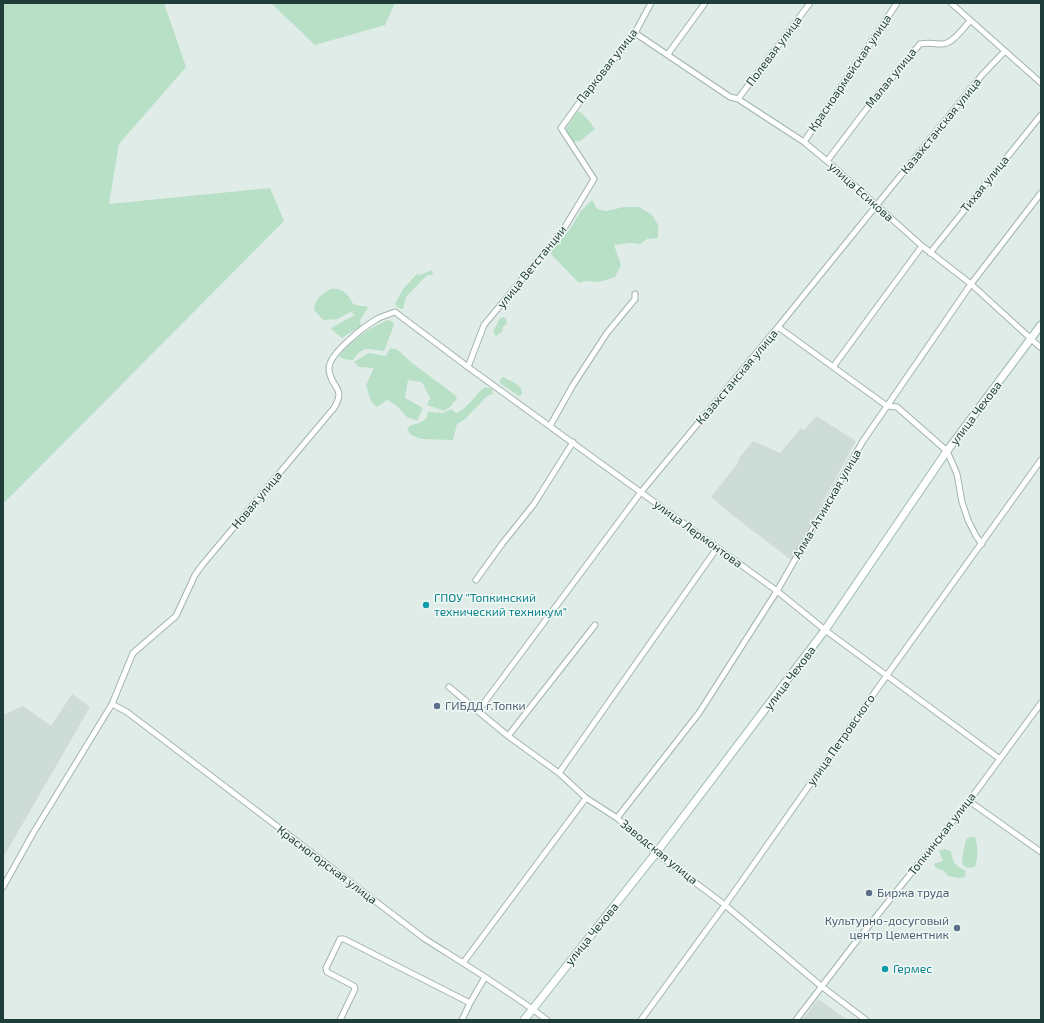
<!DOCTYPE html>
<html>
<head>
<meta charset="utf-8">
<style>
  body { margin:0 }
  #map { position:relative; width:1044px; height:1023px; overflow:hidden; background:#e0ece8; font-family:"Exo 2",sans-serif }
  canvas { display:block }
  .frame { position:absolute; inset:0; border:4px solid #1f3e39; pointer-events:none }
</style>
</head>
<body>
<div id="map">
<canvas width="1044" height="1023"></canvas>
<div class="frame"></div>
</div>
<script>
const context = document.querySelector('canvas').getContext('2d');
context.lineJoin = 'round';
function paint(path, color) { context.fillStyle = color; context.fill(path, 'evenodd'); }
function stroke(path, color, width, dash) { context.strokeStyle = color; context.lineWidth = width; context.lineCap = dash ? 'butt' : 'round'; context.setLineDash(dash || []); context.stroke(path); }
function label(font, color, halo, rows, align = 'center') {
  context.font = font + ' "Exo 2",sans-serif'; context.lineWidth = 3; context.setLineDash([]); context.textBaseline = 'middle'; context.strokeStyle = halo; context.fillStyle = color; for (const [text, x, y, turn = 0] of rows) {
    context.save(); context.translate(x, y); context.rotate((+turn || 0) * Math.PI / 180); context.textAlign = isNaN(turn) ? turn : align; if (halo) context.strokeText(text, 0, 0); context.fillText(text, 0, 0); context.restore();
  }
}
const built = new Path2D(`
  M816,416l40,25 -65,119 -60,-46 -20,-17 27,-34 1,-5 14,-17 27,12 21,-25 3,2z
  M72,694l18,13 -87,151v-143l20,-9 28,20z
  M818,999l30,21h-46z`);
const green = new Path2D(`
  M3,3h161l22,64 -67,77 -10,60 161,-16 14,33 -281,283z
  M271,3h124l-10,22 -70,20z
  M578,111c7,4 12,11 17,18l-15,12 -7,1 -6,-7 -1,-7z
  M592,200l5,9 9,2 18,-4h15l13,8 6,10v13l-11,1 -7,5 -10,-1 -16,2 7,20 -6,12 -16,5 -14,-1 -6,2 -29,-30 20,-24 11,-18z
  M432,270l1,3 -1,2h-5l-21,22 -3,12h-2l-5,-3 -1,-2 8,-15 14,-15 3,1z
  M331,289c12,-2 18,6 22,15l7,2h6l2,2 -8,12 1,6 -19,12c-4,-4 -8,-5 -11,-10l22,-12 2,-2 -5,-2 -12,7 -15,1 -9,-10c1,-11 7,-16 17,-21z
  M504,317l2,2 1,4 -5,5 1,3 -7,5 -3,-4 7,-14z
  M388,320l5,2 1,3 -10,26c-16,-2 -21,-6 -31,9l-10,-1 -4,-3c11,-15 32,-29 49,-36z
  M390,348l8,2 14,13 43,32 2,5 -3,2 -4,5 -6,4 -17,-6 3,-7 -8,-16 -14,-2 -3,18 18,10 -6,13 -10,-4 -11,-12 -9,-5 -10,7 -6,-6 -5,-16 8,-17 -15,-1 -5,-5 15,-9 17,3z
  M503,377l12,6 6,5 1,6 -3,2 -19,-13v-4z
  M485,387l7,2 1,5 -6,2 -23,24 -7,4 -4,16 -32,-1 -10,-4 -4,-6 4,-4 6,-1 9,-5 2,-7 15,1 8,-4 5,4c12,-4 18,-18 29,-26z
  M970,837h5c3,9 3,20 0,30l-7,1 -5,-3 -1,-6 4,-20z
  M945,849l6,2c1,11 5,16 15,20l-1,6 -5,1 -12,-2 -4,-5 -9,-4 -1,-3 9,-3 -4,-10z`);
const street = new Path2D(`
  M951,3l90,80
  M635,33l95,64 8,2 66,43 23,19 95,85 49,38 70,64
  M668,54l37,-51
  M738,99l72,-96
  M804,142l93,-139
  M827,161l44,-58 49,-59c10,-2 12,0 21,0 11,1 22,-16 29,-23
  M930,253l111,-138
  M778,327l109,79 10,1 50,44 10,23 5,28 6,18 8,16 6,8
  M468,367l16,-42 79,-95 31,-51 -33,-51 18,-25 56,-70 16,-30
  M833,367l89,-121
  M550,426l23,-41 34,-52 28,-34v-5
  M476,580l26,-36 32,-40 39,-62
  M449,687l59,49 51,37 27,25 31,20 39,35 69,52 96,81 45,34
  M112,704l15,8 298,227c41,26 83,51 122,81
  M478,711l163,-219 137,-165 204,-252 23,-24
  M508,736l87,-111
  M559,773l158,-225
  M969,801l72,51
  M617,818l82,-105 78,-122 86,-150 108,-157 70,-91
  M3,887l29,-52 80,-131 21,-51 43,-37 19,-41 8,-11 131,-156c13,-21 -4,-20 -5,-39 -1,-15 36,-43 48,-50 6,-3 12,-5 18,-7l73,55 309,224 48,39 175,129
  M463,963l123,-165
  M340,1020l15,-31 -1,-3 -27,-14 -1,-4 14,-29h4l126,64 15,-26
  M462,1020l8,-17
  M641,1020l84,-115 162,-230 154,-215
  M796,1020l59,-77 114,-142 72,-98`);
const secondary = new Path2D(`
  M524,1020l132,-167 169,-223 122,-179 94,-126`);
const markers = [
  [426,605,4,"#0f9aa8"],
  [437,706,4,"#5c6f8a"],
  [869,893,4,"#5c6f8a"],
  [957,928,4,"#5c6f8a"],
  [885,969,4,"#0f9aa8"]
];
const streetNames = [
  ["Полевая улица",774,51,-53],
  ["Парковая улица",607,66,-52],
  ["Красноармейская улица",850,73,-56],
  ["Малая улица",891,78,-51],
  ["Казахстанская улица",941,126,-51],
  ["Тихая улица",985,184,-51],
  ["улица Есикова",861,192,42],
  ["улица Ветстанции",532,267,-51],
  ["Казахстанская улица",737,377,-50],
  ["улица Чехова",976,413,-53],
  ["Новая улица",257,500,-50],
  ["Алма-Атинская улица",827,504,-60],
  ["улица Лермонтова",698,534,36],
  ["улица Чехова",790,678,-53],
  ["улица Петровского",841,740,-55],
  ["Топкинская улица",942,834,-52],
  ["Заводская улица",659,852,39],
  ["Красногорская улица",327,865,37],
  ["улица Чехова",592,934,-51]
];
const cultureNames = [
  ["ГПОУ \"Топкинский",434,598],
  ["технический техникум\"",434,612],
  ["Гермес",893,969]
];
const serviceNames = [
  ["ГИБДД г.Топки",445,706],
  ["Биржа труда",877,893],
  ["Культурно-досуговый",949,921,"right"],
  ["центр Цементник",949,935,"right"]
];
paint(built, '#cedcd7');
paint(green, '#b7e0c6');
stroke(street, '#a2b4b0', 7);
stroke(secondary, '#9db9b2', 9);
stroke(street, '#fff', 5);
stroke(secondary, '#fff', 7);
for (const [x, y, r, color] of markers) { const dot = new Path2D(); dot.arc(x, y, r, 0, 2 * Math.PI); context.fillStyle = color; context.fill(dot); stroke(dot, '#f1f9f5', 1.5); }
label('12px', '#1f3e39', '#f1f9f5', streetNames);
label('12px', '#0d838f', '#f1f9f5', cultureNames, 'left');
label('12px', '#4e5e75', '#f1f9f5', serviceNames, 'left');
</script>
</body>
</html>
